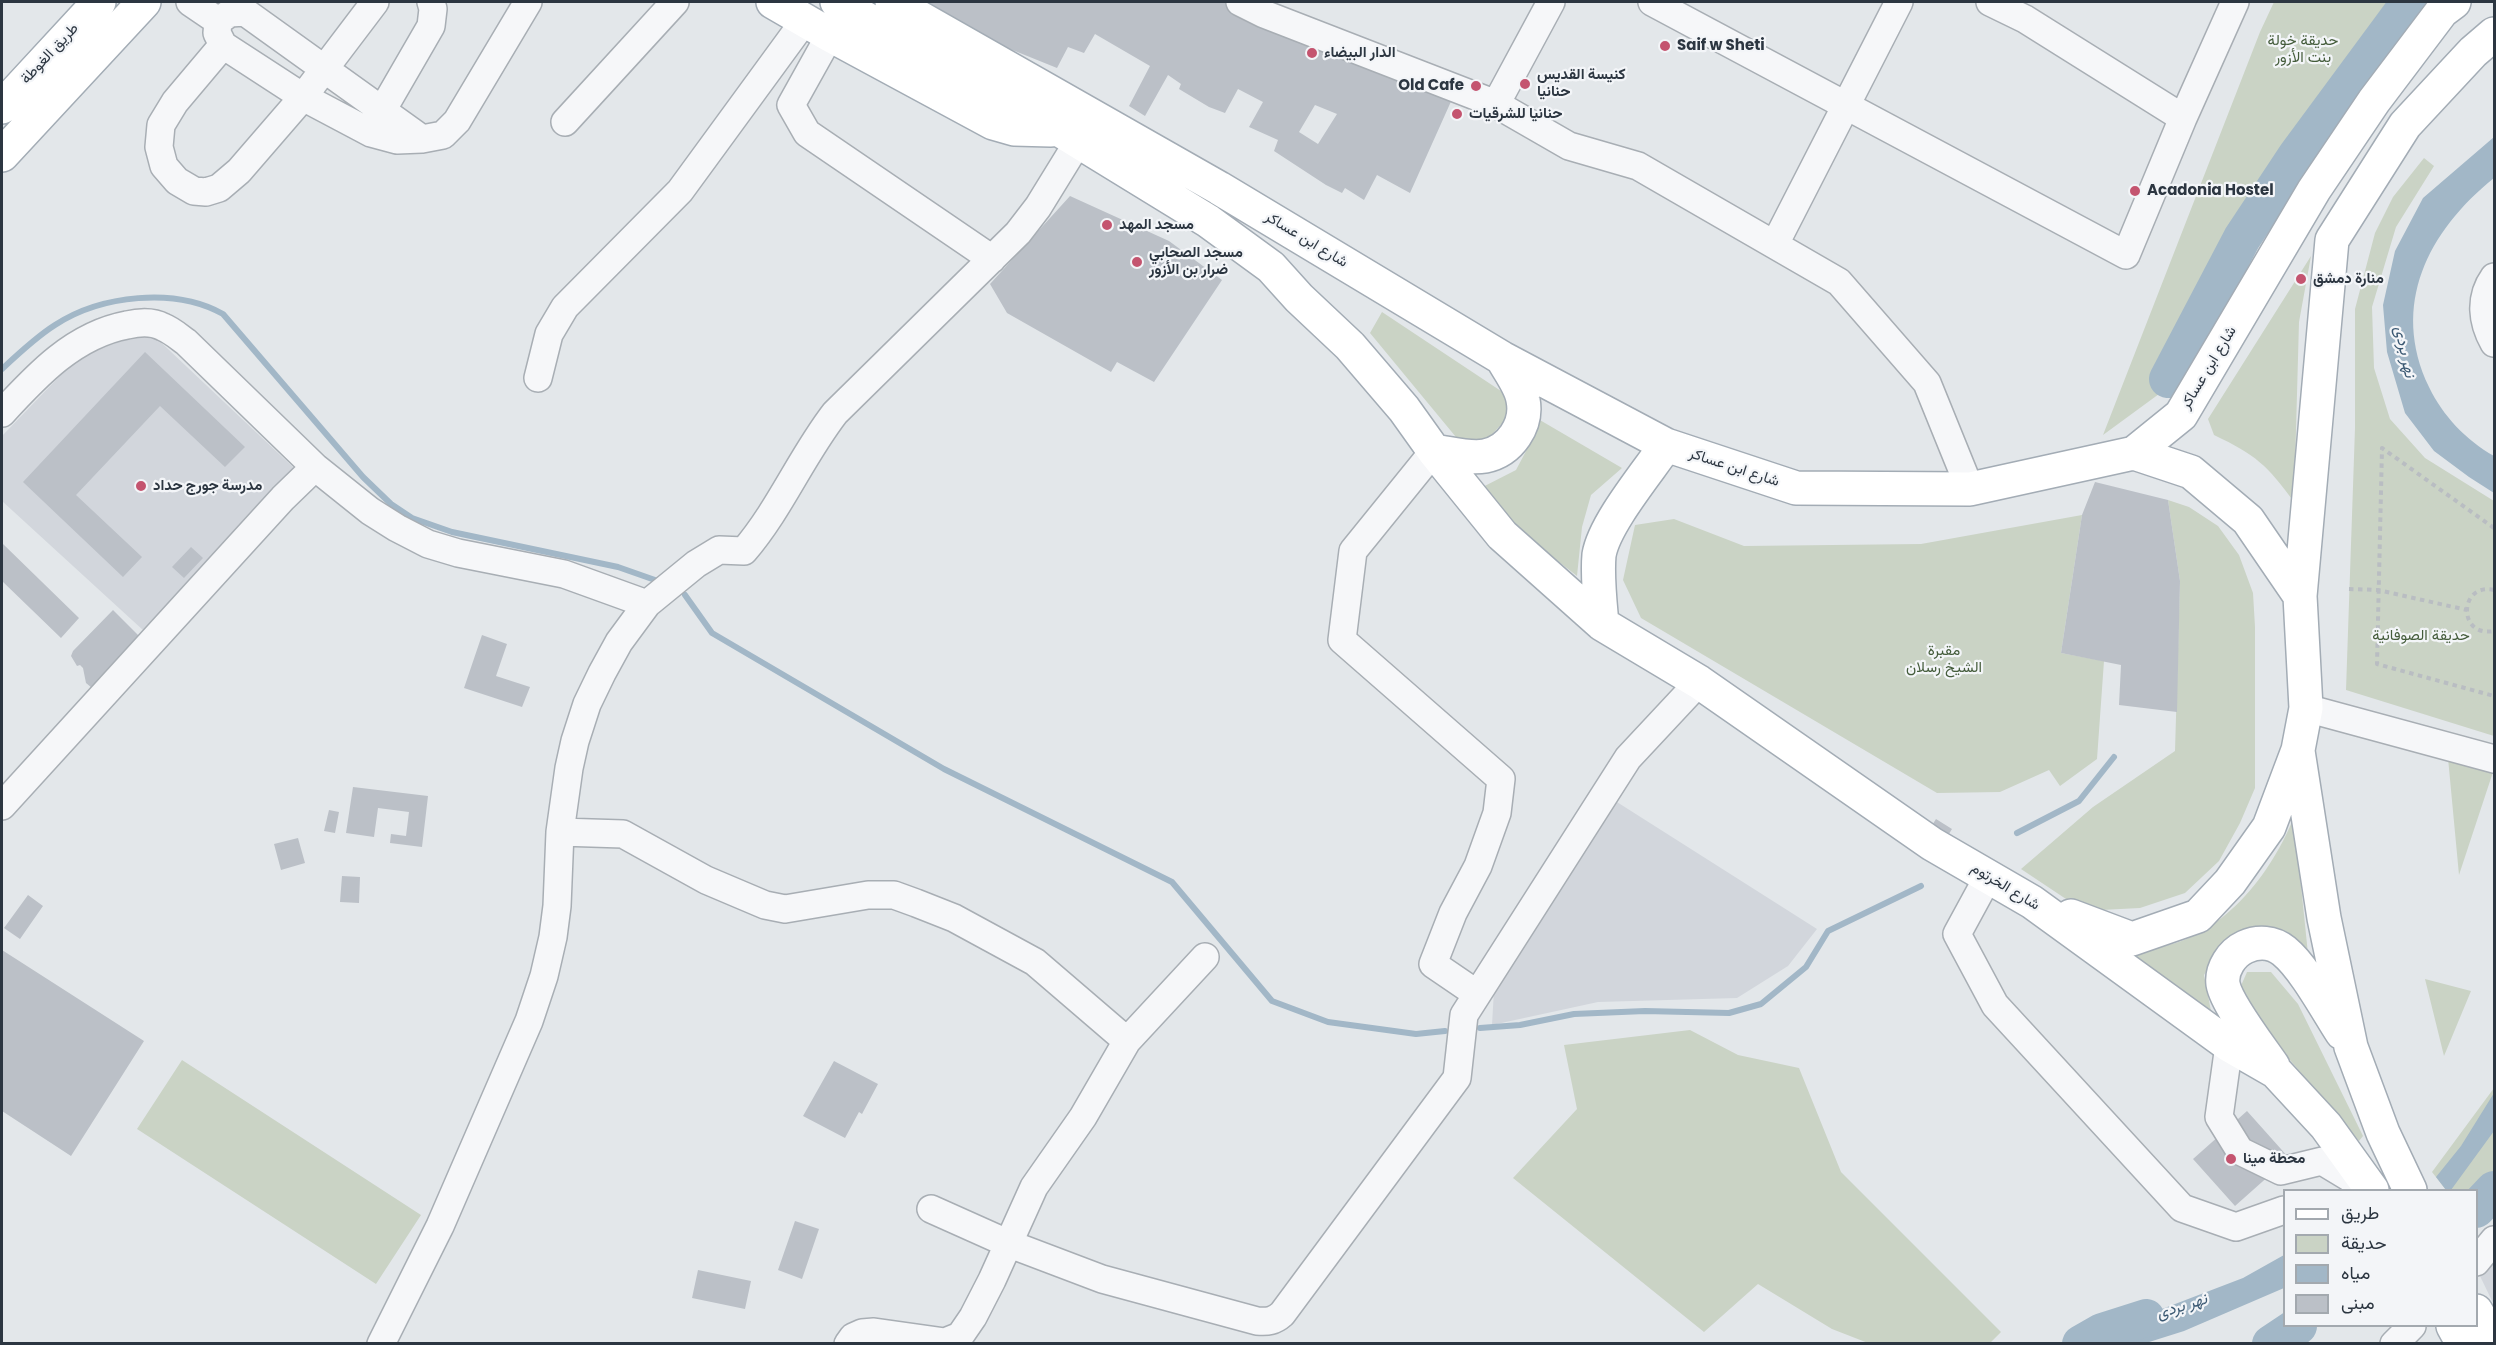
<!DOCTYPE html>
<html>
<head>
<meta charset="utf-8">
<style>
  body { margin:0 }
  #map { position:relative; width:2496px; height:1345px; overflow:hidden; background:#e3e7ea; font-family:Poppins,Vazirmatn,sans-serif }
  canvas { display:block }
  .frame { position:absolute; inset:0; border:3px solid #2c3641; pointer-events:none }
  .legend { position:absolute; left:2283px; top:1189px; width:195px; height:138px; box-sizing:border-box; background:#f3f5f8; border:2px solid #a3a9af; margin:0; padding:8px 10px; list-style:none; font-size:18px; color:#2c3641 }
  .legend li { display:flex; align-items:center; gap:12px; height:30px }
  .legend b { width:30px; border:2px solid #a3a9af }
</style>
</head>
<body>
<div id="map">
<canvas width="2496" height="1345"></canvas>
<div class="frame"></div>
<ul class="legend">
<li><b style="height:8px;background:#fff"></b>طريق</li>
<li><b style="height:16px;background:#cad3c5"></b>حديقة</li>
<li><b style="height:16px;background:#a2b7c7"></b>مياه</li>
<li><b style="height:16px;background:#bbc0c7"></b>مبنى</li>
</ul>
</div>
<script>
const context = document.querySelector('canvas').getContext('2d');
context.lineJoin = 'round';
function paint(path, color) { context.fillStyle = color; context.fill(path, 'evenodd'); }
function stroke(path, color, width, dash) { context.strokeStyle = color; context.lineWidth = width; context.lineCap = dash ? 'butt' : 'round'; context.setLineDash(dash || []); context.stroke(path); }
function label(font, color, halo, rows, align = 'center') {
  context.font = font + ' Poppins,Vazirmatn,sans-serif'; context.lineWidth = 4.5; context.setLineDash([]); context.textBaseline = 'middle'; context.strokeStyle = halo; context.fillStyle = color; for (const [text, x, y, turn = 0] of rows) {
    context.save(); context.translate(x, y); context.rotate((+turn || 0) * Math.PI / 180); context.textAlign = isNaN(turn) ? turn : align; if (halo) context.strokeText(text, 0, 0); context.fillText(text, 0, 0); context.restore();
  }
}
const built = new Path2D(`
  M150,332l146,138 -152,161 -142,-130v-65l78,-81z
  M1609,797l208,132 -29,37 -51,32 -139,4 -106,23 2,-35z
  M2494,1260v45l-14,-29z`);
const green = new Path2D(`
  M2274,2h125l-101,132 -54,84 -70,165 -71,52 157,-403z
  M2424,158l10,8 -38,61 -24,80 2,61 16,51 35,39 69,43v235l-148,-46 9,-262v-119l20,-76 18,-36z
  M2311,256l-12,66 -5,180c-27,-37 -38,-47 -80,-67l-6,-16z
  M1382,312l125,83v23l-21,23 -21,7 -95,-115z
  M1533,416l89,52 -31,27 -9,32 -5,49 -106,-83 45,-23 18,-34z
  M2168,500l21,7 29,19 21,29 14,38 2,34v161l-15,35 -21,38 -34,32 -45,15 -39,2 -32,-9 -48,-32 72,-62 82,-56 5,-170z
  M2082,515l-21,138 43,8 -7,98 -37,27 -11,-16 -49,22 -63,1 -296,-175 -18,-38 12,-55 39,-6 70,27 177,-2z
  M2448,758l45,14 -34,103z
  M2294,817l14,137 -88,-7 -16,28 7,36 -97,-65c9,1 18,3 27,3 74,-2 128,-70 153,-132z
  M2247,972h24l27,32 65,132 -4,5 -110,-129 -9,-24z
  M2425,979l46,12 -27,65z
  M1690,1030l48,25 61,13 42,104 160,160 -11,11h-122l-36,-14 -74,-45 -54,48 -191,-154 64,-69 -13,-64z
  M182,1060l239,155 -45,69 -239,-155z
  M2494,1088v97l-17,21 -1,-16h-30l-14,-18z`);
const water = new Path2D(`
  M2494,137v41c-66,53 -104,127 -65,209 14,29 37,53 65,69v37l-25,-16 -35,-26 -29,-38 -18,-61 -4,-47 12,-54 28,-53z
  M2494,1093v38l-43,59h-5l-10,-13 25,-31z
  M2284,1255v33l-100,43 -38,12h-65l21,-11 141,-54z`);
const stream = new Path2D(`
  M2,369c16,-15 34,-32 53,-44 46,-30 120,-38 168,-11l140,163 28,27 21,14 40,14 166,35 37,13
  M685,595l27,38 232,136 228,113 100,119 56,21 88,12 29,-3
  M2017,833l62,-32 35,-44
  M1480,1028l40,-3 54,-11 71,-3 84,2 32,-9 45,-37 22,-36 93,-45`);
const river = new Path2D(`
  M2168,379l74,-141 55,-83 113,-153
  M2476,1209l18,-19
  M2081,1344l21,-12 44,-14
  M2271,1344l27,-18`);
const building = new Path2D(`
  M903,2h321l33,18 196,77 -43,96 -33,-18 -13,25 -19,-12 -3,5 -16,-8 -52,-34 4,-11 -29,-13 14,-25 -25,-13 -13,24 -16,-6 -30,-18 2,-5 -13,-9 -23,41 -16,-10 21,-40 -55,-32 -11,19 -16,-6 -11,21 -52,-21 -4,8zM1315,105l22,9 -19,30 -19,-12z
  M1070,196l99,45 53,39 -68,102 -37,-20 -6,10 -104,-59 -17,-29z
  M145,352l100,95 -20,20 -65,-61 -84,89 66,62 -19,20 -100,-95z
  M2095,482l73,18 12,81 -3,131 -58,-7 2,-40 -60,-12 21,-138z
  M2,543l77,75 -18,20 -59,-57z
  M191,547l12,11 -19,20 -12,-11z
  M113,610l27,27 -48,51 -6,-5 -3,-15 -3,-3 -3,1 -6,-10 2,-5z
  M482,635l25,9 -11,32 34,11 -8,20 -58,-19z
  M353,787l75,9 -6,51 -32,-4 1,-9 15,2 3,-24 -31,-4 -4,29 -28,-4z
  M329,810l10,2 -4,21 -11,-2z
  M1936,819l16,10 -20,32 -16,-10z
  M298,838l7,25 -24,7 -7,-26z
  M342,876l18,1 -1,26 -19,-1z
  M28,895l15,11 -23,33 -16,-11z
  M2,950l142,91 -73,115 -69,-45z
  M834,1061l44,23 -16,30 -3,-2 -14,26 -42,-22z
  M2247,1111l42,47 -54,48 -42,-47z
  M795,1221l24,8 -17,50 -24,-9z
  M698,1270l53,11 -6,28 -53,-11z`);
const path = new Path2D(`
  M2494,528l-112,-80 -5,216 117,32
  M2349,589l29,1 89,20
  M2494,590c-35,-8 -37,48 0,41`);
const minor = new Path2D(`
  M190,2l28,19
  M1240,2l24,12 232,90 73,42 69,20 201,116 88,101 43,106
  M1652,2l474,253 57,-137 52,-116
  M1990,2l35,17 158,99
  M218,21l-1,12 6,12 80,52 68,36 26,7 25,-1 21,-4 14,-14 71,-119
  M218,21l12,-8 15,-1 177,127
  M830,35l-39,70 16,28 185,126
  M223,45l-48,57 -14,23 -2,22 5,19 13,15 17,10 12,1 13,-4 20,-17 64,-74 72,-95
  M1496,104l55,-102
  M383,109l48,-83 2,-17 -2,-7
  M565,122l110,-120
  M1775,244l124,-242
  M2494,277c-15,21 -12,45 0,66
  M538,378l11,-44 16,-27 115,-116 125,-171
  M2,413c35,-38 72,-78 125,-88 13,-3 25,-4 36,2 8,3 16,10 23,15l129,125 55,44 27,17 31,16 30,9 106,21 83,30
  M1434,451l-81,100 -11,89 159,139 -4,34 -19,53 -25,47 -20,51 44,30
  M2306,708l188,51
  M2,806l281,-308 32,-31
  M560,832l63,2 83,46 59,25 20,4 83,-14h26l22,8 38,15 81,44 92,79
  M1988,877l-31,57 38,71 187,203 54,19 48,-17
  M2229,1045l-10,72 21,34 41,20 41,-10 48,29
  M931,1209l76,34 95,36 155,42c11,1 17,0 25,-7l175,-236 7,-63 164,-257 71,-76
  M2476,1262l18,-22
  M381,1344l59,-118 89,-205 15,-45 9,-39 4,-31 3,-74 9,-64 6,-27 12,-37 15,-31 17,-31 28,-38 49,-40 23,-14 25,1c36,-42 57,-94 91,-138l183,-180 20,-26 40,-65
  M848,1344l5,-7 9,-4 12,-1 71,10 15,-6 13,-19 19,-37 42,-93 49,-70 44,-76 78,-84
  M2394,1344l18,-18`);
const major = new Path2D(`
  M773,2l57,33 163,88 21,6 37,1
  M837,2l221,127 150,92 63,46 28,31 51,48 54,63 30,42 68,84 100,89 97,58 233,162 100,58 197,143 47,27 50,54 46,64
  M892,2l327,186 283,170 164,87 130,43 174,1 164,-36 47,-38 133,-225 60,-89 68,-90 12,-9
  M2,107l97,-105
  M2,155l142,-153
  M1434,451c16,2 35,8 51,5 25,-5 43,-31 38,-56 -2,-14 -14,-29 -21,-42
  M2134,453l57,19 57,48 52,76
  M1602,624c-2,-22 -5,-47 -3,-69 5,-31 48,-82 67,-110
  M2298,751l26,167 27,129 32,86 27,57
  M2071,916l61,23 66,-23 32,-34 39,-55 29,-77 8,-42 -6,-112 32,-356 73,-115 68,-73 21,-18
  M2273,1066c-13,-19 -47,-63 -50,-82 -2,-15 9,-31 22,-37 13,-6 28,-5 39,4 20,16 43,59 58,82
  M2476,1311l18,30
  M2453,1326l10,18`);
const markers = [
  [1665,46,6,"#c4546f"],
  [1312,53,6,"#c4546f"],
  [1525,84,6,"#c4546f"],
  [1476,86,6,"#c4546f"],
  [1457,114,6,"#c4546f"],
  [2135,191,6,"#c4546f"],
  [1107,225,6,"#c4546f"],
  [1137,262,6,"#c4546f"],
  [2301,279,6,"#c4546f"],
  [141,486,6,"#c4546f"],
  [2231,1159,6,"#c4546f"]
];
const parkNames = [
  ["حديقة خولة",2303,41],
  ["بنت الأزور",2303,58],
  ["حديقة الصوفانية",2421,636],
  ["مقبرة",1944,651],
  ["الشيخ رسلان",1944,668]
];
const poiNames = [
  ["Saif w Sheti",1677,46],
  ["الدار البيضاء",1324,53],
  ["كنيسة القديس",1537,75],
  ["حنانيا",1537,92],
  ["Old Cafe",1464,86,"right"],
  ["حنانيا للشرقيات",1469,114],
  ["Acadonia Hostel",2147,191],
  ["مسجد المهد",1119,225],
  ["مسجد الصحابي",1149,253],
  ["ضرار بن الأزور",1149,270],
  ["منارة دمشق",2313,279],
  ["مدرسة جورج حداد",153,486],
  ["محطة مينا",2243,1159]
];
const streetNames = [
  ["طريق الغوطة",50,54,-47],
  ["شارع ابن عساكر",1306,240,31],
  ["شارع ابن عساكر",2209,368,-59],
  ["شارع ابن عساكر",1734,468,18],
  ["شارع الخرتوم",2005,887,31]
];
const waterNames = [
  ["نهر بردى",2404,352,78],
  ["نهر بردى",2182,1307,-18]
];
paint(built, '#d2d6dc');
paint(green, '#cad3c5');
paint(water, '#a2b7c7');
stroke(stream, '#a2b7c7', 6);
stroke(river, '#a2b7c7', 38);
paint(building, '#bbc0c7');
stroke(minor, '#a8aeb4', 30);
stroke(major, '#a3acb5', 36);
stroke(path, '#b9bdc2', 4, [4.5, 4.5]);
stroke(minor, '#f6f7f9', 27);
stroke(major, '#fff', 33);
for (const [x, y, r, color] of markers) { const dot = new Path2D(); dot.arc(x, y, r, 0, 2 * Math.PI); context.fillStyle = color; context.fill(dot); stroke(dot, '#f3f5f8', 2); }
label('15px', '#445c3b', '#f3f5f8', parkNames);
label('bold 15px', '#2c3641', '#f3f5f8', poiNames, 'left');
label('15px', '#2c3641', '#f3f5f8', streetNames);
label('italic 16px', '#3a5872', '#f3f5f8', waterNames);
</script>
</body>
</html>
